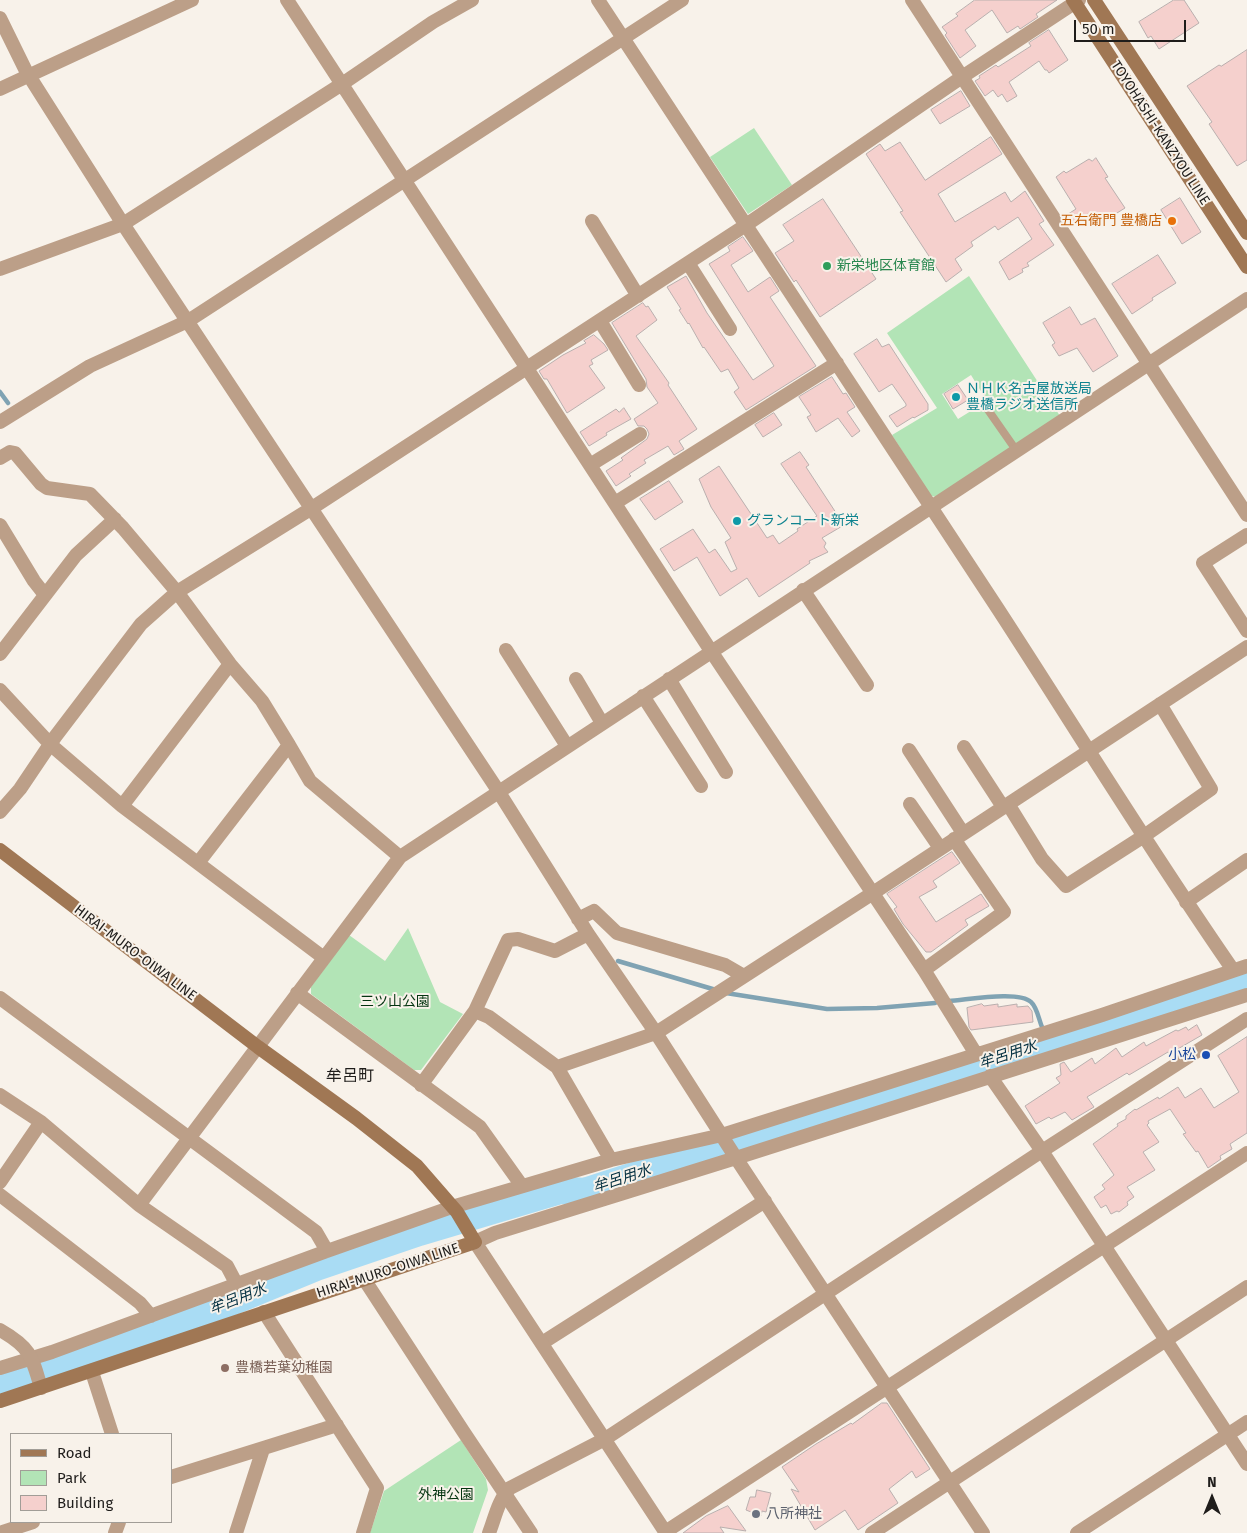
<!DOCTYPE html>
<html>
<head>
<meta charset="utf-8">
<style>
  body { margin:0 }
  #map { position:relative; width:1247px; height:1533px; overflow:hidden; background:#f8f2ea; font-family:"Fira Sans",sans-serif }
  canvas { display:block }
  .legend { position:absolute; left:10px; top:1433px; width:162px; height:90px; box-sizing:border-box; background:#f8f2ea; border:1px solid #a19d97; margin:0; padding:6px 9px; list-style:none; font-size:15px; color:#1f1d1b }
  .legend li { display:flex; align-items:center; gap:10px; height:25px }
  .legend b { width:25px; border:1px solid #a19d97 }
  .north { position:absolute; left:1187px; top:1473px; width:50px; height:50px; -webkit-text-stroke:4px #f8f2ea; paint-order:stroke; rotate:0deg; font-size:14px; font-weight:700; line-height:20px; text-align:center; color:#1f1d1b }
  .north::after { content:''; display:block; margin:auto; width:18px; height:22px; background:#1f1d1b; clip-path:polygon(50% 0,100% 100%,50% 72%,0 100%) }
  .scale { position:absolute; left:1074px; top:20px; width:112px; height:22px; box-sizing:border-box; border:2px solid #1f1d1b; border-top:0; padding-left:6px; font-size:15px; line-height:18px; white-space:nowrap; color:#1f1d1b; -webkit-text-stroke:4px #f8f2ea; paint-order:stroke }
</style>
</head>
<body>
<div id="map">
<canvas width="1247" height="1533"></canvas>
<ul class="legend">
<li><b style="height:6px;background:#a07754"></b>Road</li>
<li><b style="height:14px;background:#b2e4b6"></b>Park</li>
<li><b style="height:14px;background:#f5d0cd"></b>Building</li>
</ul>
<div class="north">N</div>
<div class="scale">50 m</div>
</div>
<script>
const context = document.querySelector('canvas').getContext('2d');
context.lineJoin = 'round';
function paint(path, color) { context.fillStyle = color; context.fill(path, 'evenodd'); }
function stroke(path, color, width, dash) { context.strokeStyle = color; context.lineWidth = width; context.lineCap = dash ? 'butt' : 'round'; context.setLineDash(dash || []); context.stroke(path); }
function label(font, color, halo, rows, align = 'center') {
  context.font = font + ' "Fira Sans","Noto Sans JP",sans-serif'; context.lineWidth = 4; context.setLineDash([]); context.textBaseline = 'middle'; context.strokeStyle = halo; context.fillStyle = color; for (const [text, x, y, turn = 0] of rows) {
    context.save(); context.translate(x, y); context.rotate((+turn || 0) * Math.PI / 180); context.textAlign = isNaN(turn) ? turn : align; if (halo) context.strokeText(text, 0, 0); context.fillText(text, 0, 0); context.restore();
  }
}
const green = new Path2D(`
  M754,128l38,57 -44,29 -38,-57z
  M969,276l91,140 -123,81 -6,-1 -39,-61 45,-27 -50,-75zM971,375l16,26 -29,18 -16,-25z
  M408,928l32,74 23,12 -42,56h-7l-103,-76v-7l38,-52 36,26z
  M461,1440l25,39 2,11 -15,43h-103l14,-42z`);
const stream = new Path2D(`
  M0,392l8,11
  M618,961l98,29
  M726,993l101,16 50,-1 58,-5
  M949,1001c18,-1 70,-11 82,1 6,5 8,18 11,25`);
const river = new Path2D(`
  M0,1380l192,-62 124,-51 103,-35 141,-42 24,2 663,-214`);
const building = new Path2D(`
  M975,0h82l-21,14 2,3 -18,12 -2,-3 -11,7 -15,-23 -27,20 11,16 -16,12 -15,-23 2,-2 -5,-6 16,-11 -2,-2z
  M1174,0h10l15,23 -40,26 -8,-13 -3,2 -9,-16z
  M1049,30l19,30 -19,13 -2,-3h-2l-6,-9 -30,21 8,14 -10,6 -5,-8 -4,3 -5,-7 -8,6 -10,-15 5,-3 -1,-2 17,-11 2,2 33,-21 -2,-3z
  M1247,50v110l-10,6 -28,-42 3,-2 -25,-36 32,-21 2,1z
  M961,91l9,15 -30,18 -9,-14z
  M991,137l11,17 -64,40 17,28 50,-30 6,10 14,-11 19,30 -5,3 15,21 -27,18 2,3 -7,3 1,3 -14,8 -10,-18 33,-23 -14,-22 -20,13 -3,-4 -24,16 2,4 -18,13 7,11 -16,12 -46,-70 3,-1 -37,-57 14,-10 5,7 15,-9 25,38z
  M1096,158l12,19 -3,1 20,30 -29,18 -8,-12 -17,12 -6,-10 11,-7 -20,-32 8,-6 2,2 23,-14 3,2z
  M1180,198l21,34 -19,12 -21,-34z
  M823,199l53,80 -56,38 -24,-37 -2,2 -19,-29 19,-12 -11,-16z
  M743,237l10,14 -22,14 17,27 22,-15 9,14 -9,6 46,69 -70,44 -12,-18 5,-4 -11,-19 -7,3 -17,-25 -1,1 -14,-25 -1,1 -9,-14 2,-1 -14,-22 19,-11 21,37 46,67 21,-14 -65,-102 21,-13 -2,-4z
  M1158,255l18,28 -24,15 1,2 -21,14 -20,-30z
  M643,303l3,4 2,-1 9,14 -21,16 33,47 -1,2 29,44 -18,12 5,8 -10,6 -6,-9 -24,14 2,3 -17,11 2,2 -15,10 -10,-15 17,-11 -2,-2 26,-19 2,-5 -2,-5 -3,-3h-6l-4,-7 24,-16 -11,-16 -1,-8 -34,-56z
  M1070,307l11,18 14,-7 23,38 -25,16 -16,-24 -18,8 -7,-11 3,-2 -12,-20z
  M594,335l10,9 4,6 -17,10 2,4 -4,2 16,22 -38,25 -20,-34h-3l-5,-8 24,-16 23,-12 -2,-2z
  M877,339l5,8 7,-3 39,60v6l-14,8 -1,-1 -16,10 -8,-11 17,-10v-2l-14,-20 -13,8 -25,-38z
  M832,377l11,17 3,-1 9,14 -8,5 13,19 -8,6 -14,-19 -22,14 -9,-15 4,-2 -12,-18z
  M958,385l10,15 -15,9 -9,-15z
  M624,408l7,11 -25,14 1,2 -18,11 -9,-14 36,-23 3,3z
  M774,413l8,12 -19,12 -8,-12z
  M800,452l9,13 -3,2 38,58 -22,13 4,5 -2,4 4,5 -19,9 1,2 -51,34 -12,-19 -27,18 -23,-39 -23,14 -14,-22 33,-20 16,24 6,-4 16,23 6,-3 -12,-27 6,-4 -20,-31 -12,-28 20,-13 48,72 6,-3 6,9 19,-13 -1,-2 20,-13 -36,-52z
  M669,481l14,21 -28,18 -15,-21z
  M952,852l8,11 -27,18 4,6 -18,10 17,25 45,-28 8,12 -24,14 3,5 -37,27h-5l-23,-28 -9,-15 3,-2 -10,-13z
  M982,1004l2,2 14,-2v3l19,-3v3l11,-1 4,5 1,11 -62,8 -2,-3 -2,-19z
  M1197,1025l5,10 -33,19 -1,-2 -39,23 -2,-2 -40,24 7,10 -22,13 -7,-8 -14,7 -2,-2 -13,7 -11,-18 35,-23 -4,-5 5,-3 -1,-11 4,-2 7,10 21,-14 3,6 21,-16 6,9 22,-15 2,4 30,-16 2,1 8,-4 2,3z
  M1247,1037v96l-17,11 2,5 -12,7 1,3 -13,9 -10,-17 -2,1 -13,-18 3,-1 -16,-24 -22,12 1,2 -2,2 12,17 -16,10 12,18 -28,17 7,10 -7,5 1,3 -9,7 -2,-1 -6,3 -5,-9 -5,3 -7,-11 11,-8 -3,-4 12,-10 -21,-31 25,-18 -1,-2 9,-5v-3l9,-7 1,1 22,-13 1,2 19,-12 7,11 16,-10 13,20 25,-16 -21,-36z
  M882,1403h5l43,66 -14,9 -4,-7 -23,18 9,14 -40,27 -13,-20 -30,20 -24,-41 8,3 -17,-25 34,-23 35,-21 1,1z
  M757,1490l14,3 -5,19 -4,-1 -1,5 -15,-6 4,-13h5z
  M728,1506l18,25 -26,-4 4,6h-41l23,-17z`);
const service = new Path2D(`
  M986,407l30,43`);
const minor = new Path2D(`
  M287,0l424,651 213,319 52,84
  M598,0c133,203 267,405 400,609 78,120 153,243 235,361
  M912,0l335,515
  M0,18l26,53 97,153 372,562 93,148 68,99 80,125 247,375
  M0,89l192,-89
  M592,221l46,75
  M688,263l42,66
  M0,269l123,-45 219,-140 91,-62 39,-22
  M600,321l39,64
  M0,422l90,-56 98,-45 494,-321
  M0,458l10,-6 5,1 26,31 6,4 43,6 33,34 54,64 53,72 32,37 27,44 -91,118
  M590,465l50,-31
  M615,503l222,-140
  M0,525l34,56 11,14
  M1247,535l-44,28 44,68
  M803,590l64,95
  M506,650l61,96
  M0,654l76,-99 39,-36
  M576,679l26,44
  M669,679l57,93
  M0,690l51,55 71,61 202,152
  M643,696l58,90
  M289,745l21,36 90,76
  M964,747l39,60
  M909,750l54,83
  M910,804l30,44
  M1008,804l34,55 24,27 78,-50 67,-47 -51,-85
  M122,806l108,-142
  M0,812l20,-23 35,-52 86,-113 36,-32 135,-84 434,-283 216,-148 117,-77
  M1186,902l61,-42
  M578,919l16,-8 23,22 108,32 19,11
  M924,970l80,-58 -50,-73
  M297,993l183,134 42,59
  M0,998l316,234 11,19
  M475,1011l14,6 68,50 54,93
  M557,1067l99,-34 217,-140 374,-246
  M990,1076l52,75 205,313
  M421,1085l54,-74 33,-71 10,-1 37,12 33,-17
  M0,1095l41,27 98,83 261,-348 847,-558
  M0,1182l41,-60
  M0,1195l140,108 11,13
  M139,1205l88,61 10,19
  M475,1242l20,-9 241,-75 511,-163
  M364,1279l99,152 68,102
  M264,1312l113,176 -14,45
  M542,1343l223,-142
  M0,1368l52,-16 275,-101 125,-44 159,-47 111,-25 380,-120 145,-49
  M92,1372l20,62
  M605,1439l437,-288 205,-132
  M171,1477l166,-52
  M665,1532l582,-379
  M0,1533l33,-11
  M115,1533l4,-11
  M236,1533l27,-84
  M872,1533l375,-246
  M1077,1533l170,-111`);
const tertiary = new Path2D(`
  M475,1242l191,291
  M0,1330c30,17 32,26 41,58
  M489,1533c6,-15 9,-33 21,-45l95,-49`);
const secondary = new Path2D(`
  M1073,0l174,267
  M1094,0l153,233
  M0,850l258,197 98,71 61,48 40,46 18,30 -475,159`);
const markers = [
  [1172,221,5,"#e8710a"],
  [827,266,5,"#2e9e5b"],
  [956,397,5,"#0f9aa8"],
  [737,521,5,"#0f9aa8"],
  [1206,1055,5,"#1a4fb4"],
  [225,1368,5,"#8d6e63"],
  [756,1514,5,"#6b7280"]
];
const streetNames = [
  ["TOYOHASHI-KANZYOU LINE",1160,133,57],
  ["HIRAI-MURO-OIWA LINE",135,953,37],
  ["HIRAI-MURO-OIWA LINE",388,1271,-18]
];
const foodNames = [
  ["五右衛門 豊橋店",1162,221]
];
const leisureNames = [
  ["新栄地区体育館",837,266]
];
const cultureNames = [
  ["ＮＨＫ名古屋放送局",966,389],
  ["豊橋ラジオ送信所",966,405],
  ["グランコート新栄",747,521]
];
const parkNames = [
  ["三ツ山公園",395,1002],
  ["外神公園",446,1495]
];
const transitNames = [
  ["小松",1196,1055]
];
const educationNames = [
  ["豊橋若葉幼稚園",235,1368]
];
const worshipNames = [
  ["八所神社",766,1514]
];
const waterNames = [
  ["牟呂用水",1008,1055,-18],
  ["牟呂用水",622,1179,-18],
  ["牟呂用水",238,1299,-22]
];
const quarterNames = [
  ["牟呂町",350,1077]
];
paint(green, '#b2e4b6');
stroke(stream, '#80a3b3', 4.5);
stroke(river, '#a9dcf4', 28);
paint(building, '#f5d0cd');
stroke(building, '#b9afae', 1);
stroke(service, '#bc9f88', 8);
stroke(minor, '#bc9f88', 14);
stroke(tertiary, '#bc9f88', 14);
stroke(secondary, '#a07754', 14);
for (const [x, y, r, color] of markers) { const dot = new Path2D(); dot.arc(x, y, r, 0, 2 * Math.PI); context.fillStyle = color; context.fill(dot); stroke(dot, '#f8f2ea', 2); }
label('14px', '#1f1d1b', '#f8f2ea', streetNames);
label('14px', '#c56008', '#f8f2ea', foodNames, 'right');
label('14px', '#27864d', '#f8f2ea', leisureNames, 'left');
label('14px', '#0d838f', '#f8f2ea', cultureNames, 'left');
label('14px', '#043510', '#f8f2ea', parkNames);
label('14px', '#164399', '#f8f2ea', transitNames, 'right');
label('14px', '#785e54', '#f8f2ea', educationNames, 'left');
label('14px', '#5b616d', '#f8f2ea', worshipNames, 'left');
label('italic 15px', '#043041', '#f8f2ea', waterNames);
label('16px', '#1f1d1b', '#f8f2ea', quarterNames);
</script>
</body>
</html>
